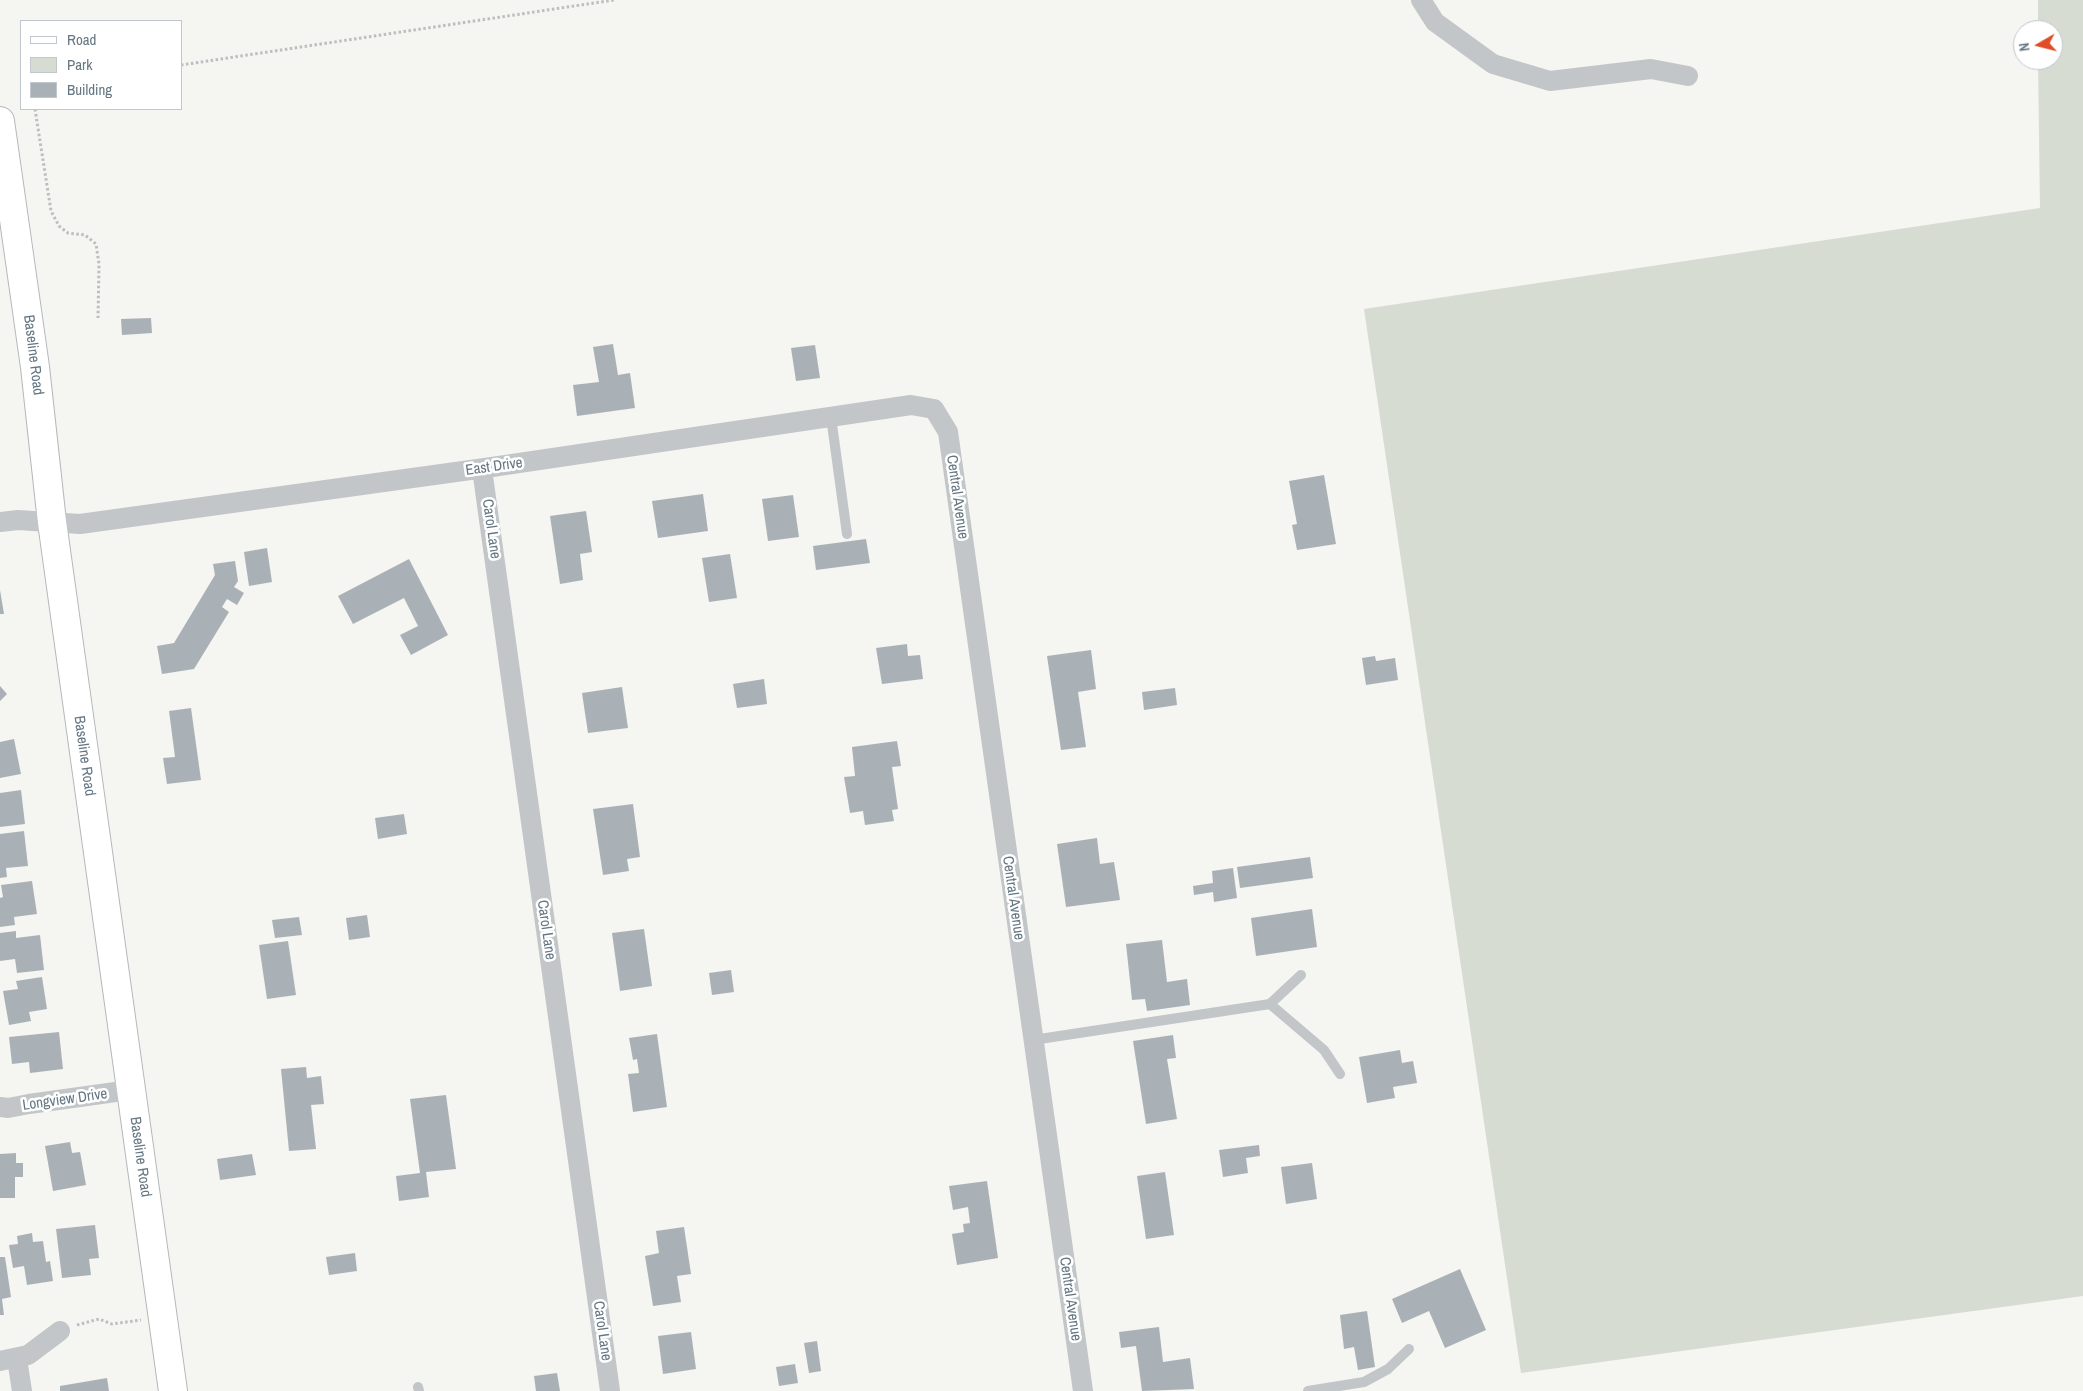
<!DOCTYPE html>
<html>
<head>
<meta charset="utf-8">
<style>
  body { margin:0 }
  #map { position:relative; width:2083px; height:1391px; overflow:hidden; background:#f5f5f1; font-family:"Archivo Narrow",sans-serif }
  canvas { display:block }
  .legend { position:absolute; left:20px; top:20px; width:162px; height:90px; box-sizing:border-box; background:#fff; border:1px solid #c1c8cd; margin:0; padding:6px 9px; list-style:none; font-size:15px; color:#647682 }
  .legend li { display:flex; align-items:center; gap:10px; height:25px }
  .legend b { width:25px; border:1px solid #c1c8cd }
  .north { position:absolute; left:2013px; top:20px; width:50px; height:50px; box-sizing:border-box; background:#fff; border:1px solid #c1c8cd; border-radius:50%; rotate:262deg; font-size:14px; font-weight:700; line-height:20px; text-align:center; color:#647682 }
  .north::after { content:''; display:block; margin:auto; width:18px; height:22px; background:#e14b26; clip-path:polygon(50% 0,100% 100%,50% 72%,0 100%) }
</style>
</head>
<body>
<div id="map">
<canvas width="2083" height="1391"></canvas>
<ul class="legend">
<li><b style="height:6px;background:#fff"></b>Road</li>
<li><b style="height:14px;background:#d6dcd2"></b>Park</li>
<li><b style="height:14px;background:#aab1b6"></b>Building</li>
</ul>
<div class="north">N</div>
</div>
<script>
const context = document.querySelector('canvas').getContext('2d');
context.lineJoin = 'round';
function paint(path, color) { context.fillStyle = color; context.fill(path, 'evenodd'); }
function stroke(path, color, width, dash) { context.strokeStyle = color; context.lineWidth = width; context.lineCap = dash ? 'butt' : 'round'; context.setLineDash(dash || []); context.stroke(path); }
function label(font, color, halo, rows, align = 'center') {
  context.font = font + ' "Archivo Narrow",sans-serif'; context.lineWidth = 5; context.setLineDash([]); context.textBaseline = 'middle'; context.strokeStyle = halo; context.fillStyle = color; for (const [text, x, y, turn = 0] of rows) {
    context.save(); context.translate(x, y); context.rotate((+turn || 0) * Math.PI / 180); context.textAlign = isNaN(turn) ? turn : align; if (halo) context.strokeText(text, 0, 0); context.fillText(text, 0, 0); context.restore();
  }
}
const green = new Path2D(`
  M2038,0h45v1296l-562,77 -157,-1064 676,-101 -2,-148h15v-30h-15z`);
const building = new Path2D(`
  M151,318l1,15 -30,2 -1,-16z
  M613,344l5,31 12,-2 5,35 -58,8 -4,-31 26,-3 -6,-35z
  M815,345l5,33 -24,3 -5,-33z
  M1324,475l12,69 -39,6 -5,-25 5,-1 -8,-43z
  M703,494l5,37 -50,7 -6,-37z
  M793,495l6,42 -31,4 -6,-42z
  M586,511l6,41 -12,2 3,26 -23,4 -10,-68z
  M866,539l4,24 -54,7 -3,-24z
  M267,548l5,34 -23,4 -5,-34z
  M730,554l7,44 -28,4 -7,-44z
  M409,559l39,76 -37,20 -11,-20 18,-9 -14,-28 -51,26 -15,-28z
  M235,561l3,20 -4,6 10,6 -7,12 -10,-6 -5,8 7,5 -35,57 -32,5 -5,-28 17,-3 41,-68 -2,-11z
  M0,590l4,24h-4z
  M907,644l1,12 12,-1 3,24 -41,5 -6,-36z
  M1091,650l5,39 -18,3 8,55 -25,3 -14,-94z
  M1375,656l1,5 19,-3 3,22 -32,5 -4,-27z
  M764,679l3,25 -30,4 -4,-24z
  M0,686l7,8 -7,7z
  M622,687l6,41 -40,5 -6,-40z
  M1175,688l2,17 -33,5 -2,-18z
  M191,708l10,72 -34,4 -4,-26 12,-1 -6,-46z
  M14,739l7,35 -21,4v-36z
  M897,741l4,25 -9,1 6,42 -6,1 2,11 -29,4 -2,-14 -13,2 -6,-36 11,-1 -3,-29z
  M21,790l4,34 -25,3v-34z
  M633,804l7,53 -13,2 2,12 -26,4 -10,-66z
  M404,814l3,20 -29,5 -3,-21z
  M24,831l4,35 -22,2 1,9 -7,1v-44z
  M1097,838l3,26 14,-2 6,38 -54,7 -9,-63z
  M1310,857l3,21 -73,10 -3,-21z
  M1233,868l4,30 -23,4 -1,-10 -19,3 -1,-9 20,-3 -1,-12z
  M32,881l5,33 -23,3 1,8 -15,2v-29l3,-1 -2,-12z
  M1312,909l5,38 -61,9 -5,-38z
  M367,915l3,22 -21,3 -3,-22z
  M299,917l3,18 -27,3 -3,-18z
  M644,929l8,57 -32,5 -8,-58z
  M16,931v7l24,-3 4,35 -27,3 -2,-14 -15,2v-28z
  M1162,940l5,42 20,-3 3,26 -43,6 -2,-12 -13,1 -6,-56z
  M288,941l8,54 -29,4 -8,-54z
  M731,970l3,22 -22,3 -3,-22z
  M42,977l5,32 -18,3 2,9 -22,4 -6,-34 15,-2 -2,-8z
  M59,1032l4,37 -33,4 -1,-11 -17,2 -3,-27z
  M657,1034l10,73 -34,5 -5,-38 11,-1 -2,-14 -4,1 -4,-22z
  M1173,1035l3,23 -9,1 10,60 -31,5 -13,-83z
  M1400,1050l2,13 11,-2 4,22 -24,4 2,11 -28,5 -8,-46z
  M306,1067l1,11 14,-2 3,28 -13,1 5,44 -27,2 -8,-82z
  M446,1095l10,74 -30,3 3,25 -30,4 -3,-25 24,-3 -10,-74z
  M70,1142l2,11 8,-1 6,33 -33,6 -8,-45z
  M1259,1145l1,11 -14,2 2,15 -25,4 -4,-27z
  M16,1153v10h7v14h-8v21h-15v-44z
  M252,1154l4,21 -36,5 -3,-21z
  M1312,1163l5,36 -31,5 -5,-37z
  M1165,1172l9,63 -28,4 -9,-63z
  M987,1181l11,77 -41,7 -5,-31 12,-2 -1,-8 7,-1 -2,-16 -15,3 -4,-24z
  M95,1225l4,33 -10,1 2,16 -29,3 -6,-49z
  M684,1227l7,47 -14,2 4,26 -28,4 -8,-50 14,-3 -3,-22z
  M32,1233l1,9 10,-1 3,21 4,-1 3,20 -26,4 -3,-19 -11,2 -4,-23 9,-1 -1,-8z
  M355,1253l2,18 -28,4 -3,-18z
  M0,1257h5l6,40 -9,2 2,16h-4z
  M1460,1269l26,61 -41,18 -16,-37 -27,12 -10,-24z
  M1367,1311l8,56 -17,3 -4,-23 -10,2 -4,-34z
  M1159,1327l4,35 27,-4 4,31 -52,2 -6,-45 -15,2 -2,-16z
  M691,1332l5,37 -33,5 -5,-38z
  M817,1341l4,30 -12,2 -5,-30z
  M795,1364l3,19 -19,3 -3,-19z
  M557,1373l3,18h-24l-2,-15z
  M107,1378l2,13h-49v-5z`);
const path = new Path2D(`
  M181,65l433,-65
  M35,109l16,102 8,15 9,7 17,2 11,9 3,20 -1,54
  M77,1325l22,-6 13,5 29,-4`);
const service = new Path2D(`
  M831,417l16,117
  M1270,1004l31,-29
  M1033,1040l237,-36 54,46 16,24
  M418,1387l1,4
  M1308,1391l56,-9 24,-13 21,-20`);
const minor = new Path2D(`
  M1421,0l14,22 58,42 57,17 101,-12 37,7
  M482,469l128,922
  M0,522l18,-2 62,4 412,-57 419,-62 23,4 14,23 135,959
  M0,1107l8,1 21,-4 101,-14
  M17,1359l5,32
  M0,1361l28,-6 32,-24`);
const primary = new Path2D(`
  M0,121l35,246 17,155 121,869`);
const streetNames = [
  ["Baseline Road",33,355,83],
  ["East Drive",494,467,-8],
  ["Central Avenue",957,497,82],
  ["Carol Lane",491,529,82],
  ["Baseline Road",84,756,82],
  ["Central Avenue",1013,898,82],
  ["Carol Lane",546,930,82],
  ["Longview Drive",65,1100,-8],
  ["Baseline Road",140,1157,82],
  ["Central Avenue",1070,1299,82],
  ["Carol Lane",602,1331,82]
];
paint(green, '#d6dcd2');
paint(building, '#aab1b6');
stroke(primary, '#b3b8bb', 30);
stroke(path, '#bcbec0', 3, [2.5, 2.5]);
stroke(service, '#c2c6c9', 10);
stroke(minor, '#c2c6c9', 20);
stroke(primary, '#fff', 28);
label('15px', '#647682', '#fff', streetNames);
</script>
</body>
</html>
